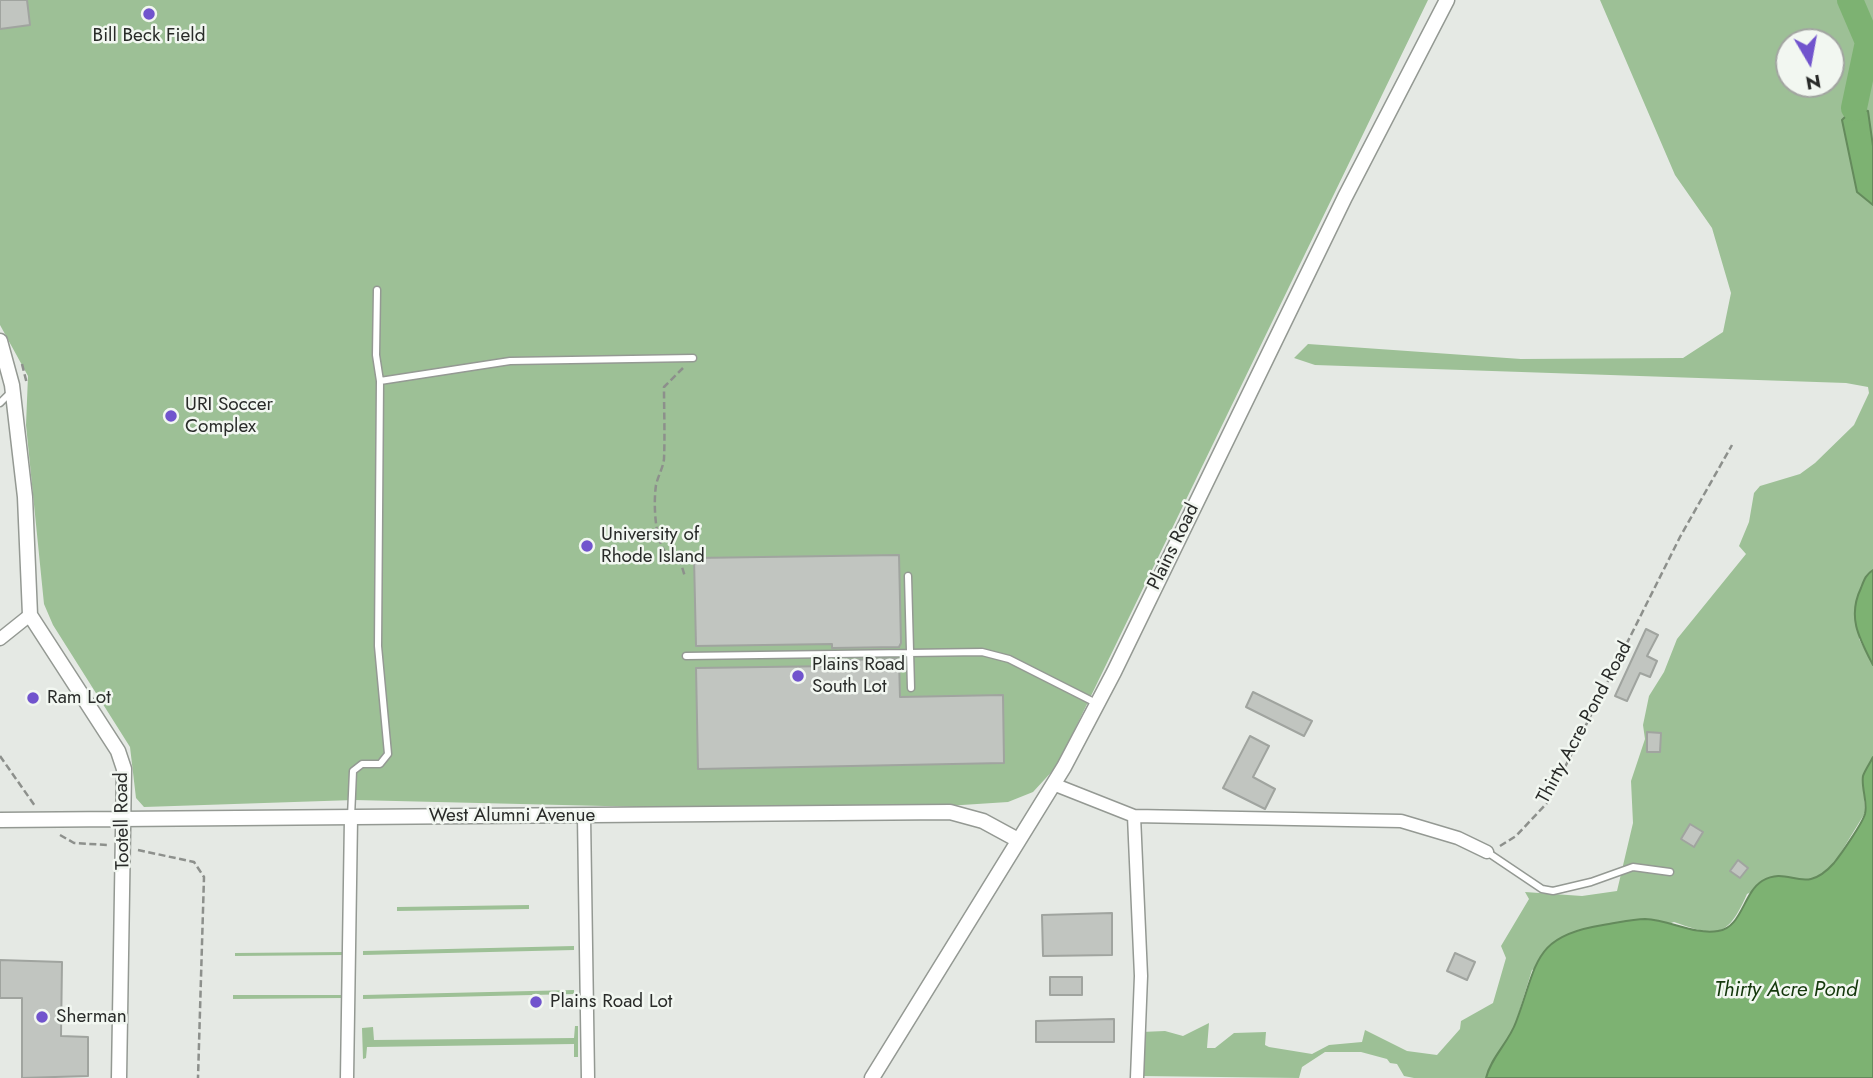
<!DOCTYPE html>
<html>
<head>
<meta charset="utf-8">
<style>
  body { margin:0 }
  #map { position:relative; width:1873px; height:1078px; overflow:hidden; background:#e5e9e4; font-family:Jost,sans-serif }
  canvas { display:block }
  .north { position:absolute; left:1775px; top:28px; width:70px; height:70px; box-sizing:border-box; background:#f2f7f1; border:2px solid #a2a5a1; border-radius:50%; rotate:170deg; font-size:19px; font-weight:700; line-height:28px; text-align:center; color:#292b29 }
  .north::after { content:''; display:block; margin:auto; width:24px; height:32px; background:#7154cd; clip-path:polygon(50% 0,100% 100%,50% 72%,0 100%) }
</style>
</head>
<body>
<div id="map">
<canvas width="1873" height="1078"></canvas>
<div class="north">N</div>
</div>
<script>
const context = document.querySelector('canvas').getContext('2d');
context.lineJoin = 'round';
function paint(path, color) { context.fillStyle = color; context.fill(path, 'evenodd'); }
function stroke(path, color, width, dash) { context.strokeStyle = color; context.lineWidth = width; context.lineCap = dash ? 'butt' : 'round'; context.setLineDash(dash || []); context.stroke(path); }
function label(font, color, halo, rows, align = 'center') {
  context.font = font + ' Jost,sans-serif'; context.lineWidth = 5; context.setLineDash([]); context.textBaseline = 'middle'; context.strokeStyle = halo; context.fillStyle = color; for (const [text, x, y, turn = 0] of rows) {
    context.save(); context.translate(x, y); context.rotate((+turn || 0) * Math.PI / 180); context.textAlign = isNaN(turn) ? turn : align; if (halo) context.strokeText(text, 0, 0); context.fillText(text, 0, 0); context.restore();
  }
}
const green = new Path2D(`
  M0,0h1428l-371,766 -24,26 -25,10 -154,10 -500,-12 -210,7 -8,-9 -6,-51 -77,-122 -9,-21 -18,-179 2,-49 -28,-51z
  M1600,0h273v146l-5,-35 -11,81 16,13v365l-5,3 -9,66 14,26v92l-10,20 2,36 -30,49 -15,14 -13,6 -22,-6 -38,18c-19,43 -29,44 -73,28l-142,48 -17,55 -29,53h-72l-10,-2 -7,-12 -7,-1 -3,-4 -26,-7h-36l-23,15 -3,11 -157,-2 -1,-44 24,-1 18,5 26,-13 -2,25h8l19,-15 32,-1 -1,13 4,2 43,7 17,-9 33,-3 3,-12 42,21 30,4 23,-26 1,-8 32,-18 13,-45 -5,-12 28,-47 -4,-7 57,4 35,-5 16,-68 -2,-42 14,-42 -2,-14 6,-29 15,-24 13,-33 69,-85 -7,-8 10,-24 5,-29 6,-7 40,-12 15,-11 39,-38 15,-32 -1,-6 -22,-4 -531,-18 -21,-7 14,-14 213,15 162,-1 40,-26 8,-39 -19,-65 -37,-53zM1789,42h42v42h-42z
  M529,905v4l-132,2v-4z
  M574,946v4l-211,5v-4z
  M343,952l1,3 -109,1v-3z
  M574,990v4l-211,5v-4z
  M233,995h108l1,3 -109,1z
  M575,1026h3v31h-4v-13l-207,3 -1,11 -3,1 -1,-31 11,-1 1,13 200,-2z`);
const water = new Path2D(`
  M1854,108l14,3 5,35v59l-16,-13 -15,-72z
  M1873,570v95c-14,-27 -26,-48 -12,-77 3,-8 5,-14 12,-18z
  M1873,757v321h-387c5,-21 23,-36 30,-56 22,-58 16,-86 87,-97 14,-2 29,-6 42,-6 25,1 49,16 73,12 24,-3 25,-38 44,-50 28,-17 41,17 72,-18 7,-9 28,-39 31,-49 3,-12 -4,-26 -2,-38 2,-6 7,-13 10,-19z`);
const river = new Path2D(`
  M1850,0l18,42 -14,66`);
const building = new Path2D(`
  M0,0h27l3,25 -30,4z
  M899,555l2,88 -2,4 -67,1v-4l-136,2 -2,-88z
  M1646,629l12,6 -11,21 10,5 -7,16 -10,-4 -13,28 -12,-5z
  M899,659l1,38 103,-2 1,68 -306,6 -2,-101 136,-2v-6z
  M1253,692l59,29 -8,15 -58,-29z
  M1647,732l14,1 -1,19h-13z
  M1250,736l19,10 -16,31 22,12 -10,20 -42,-21z
  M1690,824l13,8 -9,15 -13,-8z
  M1738,860l10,8 -8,10 -10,-7z
  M1112,913v42l-69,1 -1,-41z
  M1455,953l20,9 -8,18 -20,-9z
  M0,960l62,2 -1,74 27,1v39l-66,2v-80h-22z
  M1050,977h32v18h-32z
  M1114,1019v23h-78v-21z`);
const path = new Path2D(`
  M22,364l5,20
  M683,368l-19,19c0,23 1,48 0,72 -1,9 -6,17 -8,26 -3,20 -2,76 24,75l5,17
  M0,756l35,50
  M60,835l14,8 33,2
  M1500,846l16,-10 31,-33 133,-266 52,-92
  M138,850l56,12 10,15 -6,201`);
const service = new Path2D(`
  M380,381l130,-20 183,-3
  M0,403l11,-11
  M908,576l3,112
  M686,656l296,-4 27,7 87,44
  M351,817l2,-46 9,-7h18l8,-10 -10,-108 2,-265 -4,-26 1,-65
  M1487,852l55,37 11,2 38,-9 42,-15 37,5`);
const minor = new Path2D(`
  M0,639l30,-24
  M1053,784l81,32 267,5 57,17 29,14
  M584,816l4,262
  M1134,816l7,160 -4,102
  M347,1078l4,-260`);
const tertiary = new Path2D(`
  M0,341l12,44 13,112 5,118 88,136 6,18 -5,309
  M0,820l950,-8 33,9 35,19
  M872,1078l192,-311 50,-95 231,-475 102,-197`);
const markers = [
  [149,14,7,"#7154cd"],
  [171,416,7,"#7154cd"],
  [587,546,7,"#7154cd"],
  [798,676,7,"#7154cd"],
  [33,698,7,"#7154cd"],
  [536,1002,7,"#7154cd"],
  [42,1017,7,"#7154cd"]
];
const poiNames = [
  ["Bill Beck Field",149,36,"center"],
  ["URI Soccer",185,405],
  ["Complex",185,427],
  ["University of",601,535],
  ["Rhode Island",601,557],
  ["Plains Road",812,665],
  ["South Lot",812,687],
  ["Ram Lot",47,698],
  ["Plains Road Lot",550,1002],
  ["Sherman",56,1017]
];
const streetNames = [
  ["Plains Road",1174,547,-64],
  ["Thirty Acre Pond Road",1585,723,-62],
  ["West Alumni Avenue",512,816],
  ["Tootell Road",123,821,-91]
];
const waterNames = [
  ["Thirty Acre Pond",1786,991]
];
paint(green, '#9dc096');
paint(water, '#7db272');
stroke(water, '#648a5c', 2);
stroke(river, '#7db272', 26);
paint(building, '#c1c5c0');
stroke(building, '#a0a49f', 2);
stroke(service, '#949993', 9);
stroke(minor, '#949993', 15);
stroke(tertiary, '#949993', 17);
stroke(path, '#8d908c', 2.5, [7, 3.5]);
stroke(service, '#fff', 6);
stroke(minor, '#fff', 12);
stroke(tertiary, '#fff', 14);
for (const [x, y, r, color] of markers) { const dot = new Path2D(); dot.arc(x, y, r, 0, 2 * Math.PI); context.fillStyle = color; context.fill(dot); stroke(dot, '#f2f7f1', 2.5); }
label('19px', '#292b29', '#f2f7f1', poiNames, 'left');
label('19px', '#292b29', '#f2f7f1', streetNames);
label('italic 21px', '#14380c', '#f2f7f1', waterNames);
</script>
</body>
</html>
